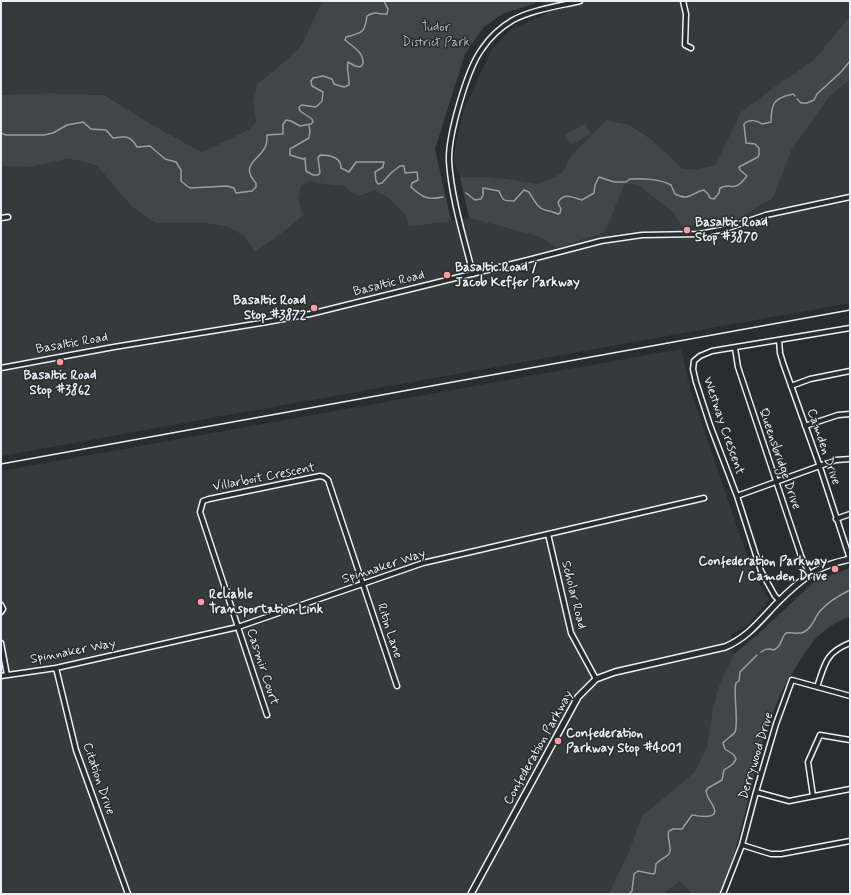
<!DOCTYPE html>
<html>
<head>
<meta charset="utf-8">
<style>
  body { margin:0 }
  #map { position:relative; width:851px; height:895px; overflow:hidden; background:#2a2d2e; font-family:Mynerve,sans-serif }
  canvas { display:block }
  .frame { position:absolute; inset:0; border:2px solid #e8f1f8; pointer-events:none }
</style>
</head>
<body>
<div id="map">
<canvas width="851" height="895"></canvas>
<div class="frame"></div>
</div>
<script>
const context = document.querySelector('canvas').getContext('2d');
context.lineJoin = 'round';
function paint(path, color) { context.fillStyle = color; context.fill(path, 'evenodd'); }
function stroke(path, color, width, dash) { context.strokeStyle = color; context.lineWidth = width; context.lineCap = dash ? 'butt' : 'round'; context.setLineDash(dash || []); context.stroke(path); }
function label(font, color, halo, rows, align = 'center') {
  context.font = font + ' Mynerve,sans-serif'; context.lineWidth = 3; context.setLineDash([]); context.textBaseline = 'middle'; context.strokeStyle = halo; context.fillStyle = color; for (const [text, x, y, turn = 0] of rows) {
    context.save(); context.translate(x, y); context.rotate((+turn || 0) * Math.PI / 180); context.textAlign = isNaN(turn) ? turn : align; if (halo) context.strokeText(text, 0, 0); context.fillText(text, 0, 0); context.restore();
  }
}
const built = new Path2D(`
  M1,1h321l-20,43 -12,13 -33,27 -4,18 3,20 -6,7 -48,23 -46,-25 -52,-32 -54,-2 -49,2z
  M542,1h308v15l-37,45 -36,24 -36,27 -26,53 -18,4h-14l-31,-29 -22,-15 -22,-5 -37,36 -9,17 -24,11 -23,-4 -26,-3h-29l-7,-19 11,-49 28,-60 18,-19 36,-16z
  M850,80v223l-849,153v-290l30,1 36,-8 19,3 12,5 35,41 22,15h48l25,4 16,9 11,16 31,-22 17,-15 -5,-17 3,-12 9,-5 13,3 22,2 7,7 7,3 15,-5 15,7 15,15 5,14 60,-9 71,19 17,11 48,-16 20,-48 13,1 36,28 8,14 91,-29 19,-49 38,-53z
  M681,349l9,40 63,184 16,27 -20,24 -18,11 3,19 -14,29 -7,25 -6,38 -12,26 -52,44 -12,30 -22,48h-608v-423z
  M680,881l12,13h-29z`);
const green = new Path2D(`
  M322,1h220l-40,13 -18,13 -19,27 -30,95 16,72 -42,6 -5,-14 -15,-15 -15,-7 -15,5 -7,-3 -7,-7 -22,-2 -13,-3 -9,5 -3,12 5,17 -17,15 -31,22 -11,-16 -16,-9 -25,-4h-48l-22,-15 -35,-41 -12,-5 -19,-3 -36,8 -30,-1v-71l49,-2 54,2 52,32 46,25 48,-23 6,-7 -3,-20 4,-18 33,-27 12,-13z
  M850,16v64l-20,16 -38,53 -19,49 -38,22 -53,7 -8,-14 -36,-28 -13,-1 -20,48 -48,16 -17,-11 -71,-19 -9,-41h29l26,3 23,4 24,-11 9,-17 36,-36 23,5 22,15 31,29h14l18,-4 26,-53 36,-27 36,-24z
  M585,124l6,10 -20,11 -6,-10z
  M850,568v49c-9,1 -27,14 -34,21 -11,13 -25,37 -34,53 -6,11 -9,25 -16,37l-31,124 -15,42h-28l-12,-13 -17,13h-54l22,-48 11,-30 53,-44 12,-26 6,-38 7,-25 14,-29 22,-18 59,-55z`);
const stream = new Path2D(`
  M797,99l4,4h6l7,-3 3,-6 24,-22 9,-11
  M309,126l1,5 -1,7 -19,11v6l13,4 2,-1 1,13 7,4h5l2,-2 -2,-15 2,-3c10,0 21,2 21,13l8,4 7,-10h28l-1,5 -8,5 1,9 2,3 4,-1 9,-10 9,-7h4l1,7 12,-1 1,8 -6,3 -1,4c12,11 17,13 32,10
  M1,133l5,2h38l9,-2 14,-8 16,-3 8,7 15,1 7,8c12,-2 17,-3 24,9l13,-1 15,13 11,3 5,8v11l6,5 3,2 37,-2 7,2 2,5 16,-2 4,-4v-4c-18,-19 6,-24 10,-38 1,-3 1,-7 1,-10l16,-1v-10l3,-4 5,1 9,5 11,-2 2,-2 -1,-3 -12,-8 -1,-4 3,-2 14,2 6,-6 1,-9 -11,-6 -1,-5 2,-3 10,-2 9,3 2,5 10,3 5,-2c1,-8 -3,-15 -1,-23l7,4 5,1 3,-3c1,-12 -10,-17 -18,-24l1,-3c16,-4 19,-4 21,-21 11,-6 10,-1 20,-2l1,-5 -4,-8
  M466,193l9,7 6,-1 2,-4v-7l16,3c4,10 4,10 15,10l10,-11 5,2c4,6 8,16 16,18 5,1 8,2 13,4l2,-1 1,-4 -3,-6c5,-11 14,-6 24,-3l12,-7 1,-8 4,-8 15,5h12l4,-3c12,-1 30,0 41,6l4,9c15,8 17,-2 29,-4l4,4 2,4 4,1 5,-6 1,-5c13,-7 12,7 27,-12l-7,-6 -1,-3 19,-10 1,-2v-7l-4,-4 -9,-1 -2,-19c5,-5 13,-4 18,0l9,-2c0,-19 3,-24 22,-28l2,2
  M761,652c4,-3 7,-4 13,-2 9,-5 6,-11 12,-17 6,-1 12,2 18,-1 10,-5 10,-15 17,-22 7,-8 19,-15 29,-20
  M629,894l3,-3 2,-17 4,-3 15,3 2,-1 1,-9c3,-4 9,-6 13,-10 4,-5 -3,-16 0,-23l4,-2h9l10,-14c6,1 27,5 22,-7 -3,-7 -7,-10 -8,-17l2,-3 14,-8 2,-10 9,-6 3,-5 -2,-4 -9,-6 -2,-6c3,-4 9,-7 12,-11 4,-9 -2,-38 1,-49l3,-2 1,-9 17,-17`);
const minor = new Path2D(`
  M683,1l3,13 -1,31 6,3
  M1,218l7,-1
  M473,274c-9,-35 -22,-78 -24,-113 -1,-25 18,-92 33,-112 8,-12 19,-22 31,-29 18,-10 46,-14 67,-19
  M779,340l1,13 3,10 37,104 30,92
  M735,348l3,19 63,189 9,19
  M1,368l113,-21 153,-25 43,-8 222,-55 69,-18 41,-6 58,-1 25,-5 41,-14 84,-18
  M791,386l19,-7 40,-8
  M805,426l33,-11 12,-1
  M737,496l99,-36 14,-1
  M836,519l14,-5
  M548,534l23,99 25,46
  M779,600l-4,-4 -14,-25 -24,-75 -27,-71 -14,-43 -3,-13 1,-8 6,-5 12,-5 138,-23
  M1,605l2,4 -2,3
  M1,643l6,32
  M56,668l20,82 52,144
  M1,676l55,-8 182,-41 185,-64 281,-65
  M817,687c8,-23 8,-34 33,-44
  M267,715l-67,-203 3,-11 6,-2 111,-23 4,1 4,3 69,206
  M756,792l33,9 61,-12
  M813,796l-5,-34 12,-27 30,5
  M742,845l29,9h10l69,-13
  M723,894l19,-49 14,-53 20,-68 16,-44 58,16`);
const tertiary = new Path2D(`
  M471,894l107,-197 18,-18 19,-7 110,-25c24,-10 36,-28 54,-46 12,-12 33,-31 50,-36 7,-3 14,-4 21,-6`);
const rail = new Path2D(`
  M1,464l849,-154`);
const markers = [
  [687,230,4,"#ff9aa2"],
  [447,275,4,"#ff9aa2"],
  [314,308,4,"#ff9aa2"],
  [60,362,4,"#ff9aa2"],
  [835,569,4,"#ff9aa2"],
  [201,602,4,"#ff9aa2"],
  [558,741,4,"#ff9aa2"]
];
const parkNames = [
  ["Tudor",436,28],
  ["District Park",436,43]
];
const poiNames = [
  ["Basaltic Road",695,223],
  ["Stop #3870",695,238],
  ["Basaltic Road /",455,268],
  ["Jacob Keffer Parkway",455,283],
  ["Basaltic Road",306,301,"right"],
  ["Stop #3872",306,316,"right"],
  ["Basaltic Road",60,376,"center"],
  ["Stop #3862",60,391,"center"],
  ["Confederation Parkway",827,562,"right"],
  ["/ Camden Drive",827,577,"right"],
  ["Reliable",209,595],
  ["Transportation Link",209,610],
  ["Confederation",566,734],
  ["Parkway Stop #4001",566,749]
];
const streetNames = [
  ["Basaltic Road",389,284,-14],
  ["Basaltic Road",72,344,-10],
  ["Westway Crescent",723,426,71],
  ["Camden Drive",823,447,71],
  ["Queensbridge Drive",779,459,71],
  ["Villarboit Crescent",264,478,-11],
  ["Spinnaker Way",384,567,-18],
  ["Scholar Road",573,595,76],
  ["Ritin Lane",389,631,72],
  ["Spinnaker Way",73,652,-11],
  ["Casmir Court",262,667,72],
  ["Confederation Parkway",539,748,-61],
  ["Derrywood Drive",757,756,-73],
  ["Citation Drive",98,779,71]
];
paint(built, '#363a3b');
paint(green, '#424648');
stroke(stream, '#989fa3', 1.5);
stroke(minor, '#e8f1f8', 7);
stroke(tertiary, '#e8f1f8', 8);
stroke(minor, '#2a2d2e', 4);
stroke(tertiary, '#2a2d2e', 5);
stroke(rail, '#e8f1f8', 1.5);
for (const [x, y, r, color] of markers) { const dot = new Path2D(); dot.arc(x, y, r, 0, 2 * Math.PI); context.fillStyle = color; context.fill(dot); stroke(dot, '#2a2d2e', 1.5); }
label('13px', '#aeb5ba', '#2a2d2e', parkNames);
label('bold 13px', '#e8f1f8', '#2a2d2e', poiNames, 'left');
label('13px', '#e8f1f8', '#2a2d2e', streetNames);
</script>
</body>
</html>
